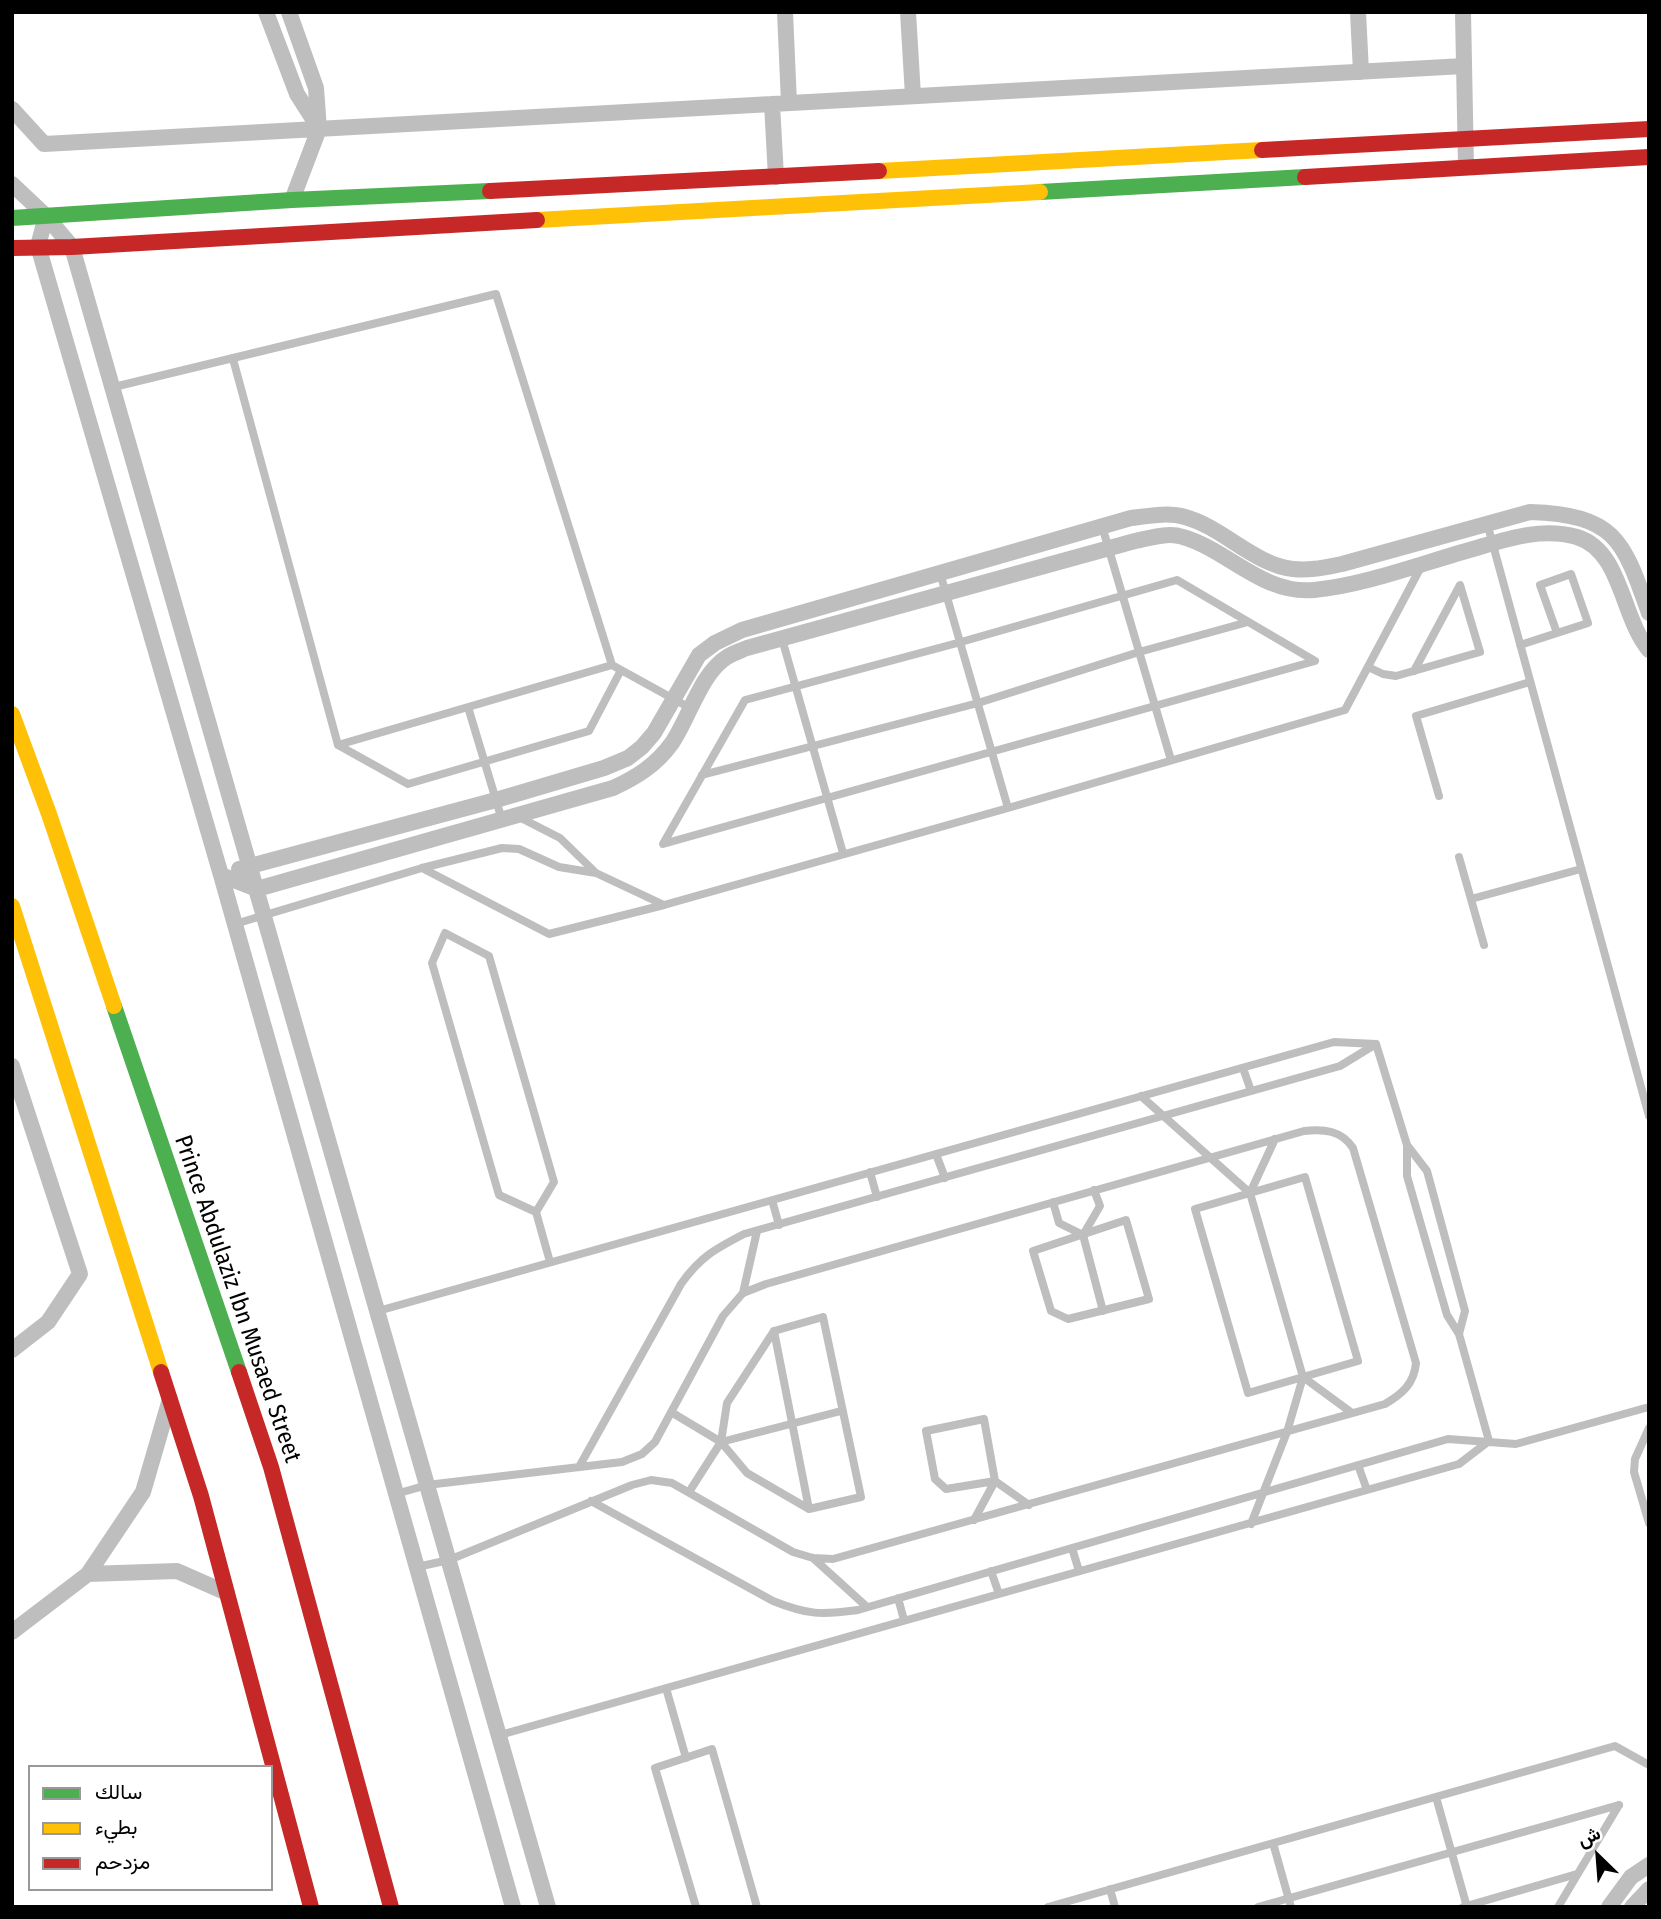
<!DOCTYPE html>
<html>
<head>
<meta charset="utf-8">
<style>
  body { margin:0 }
  #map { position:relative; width:1661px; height:1919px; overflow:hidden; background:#fff; font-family:"Fira Sans Condensed",Vazirmatn,sans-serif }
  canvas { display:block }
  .frame { position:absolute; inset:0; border:14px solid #000; pointer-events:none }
  .legend { position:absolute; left:28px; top:1765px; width:245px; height:126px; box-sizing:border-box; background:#fff; border:2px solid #999; margin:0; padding:9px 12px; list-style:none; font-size:21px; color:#000 }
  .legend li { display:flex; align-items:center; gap:14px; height:35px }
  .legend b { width:35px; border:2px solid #999 }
  .north { position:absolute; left:1563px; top:1821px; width:70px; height:70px; -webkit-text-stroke:5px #fff; paint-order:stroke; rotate:335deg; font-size:19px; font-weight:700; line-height:28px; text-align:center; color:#000 }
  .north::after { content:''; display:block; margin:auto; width:24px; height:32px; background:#000; clip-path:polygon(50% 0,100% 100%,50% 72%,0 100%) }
</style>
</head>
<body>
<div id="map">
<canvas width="1661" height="1919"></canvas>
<div class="frame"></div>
<ul class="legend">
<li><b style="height:9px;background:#4caf50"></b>سالك</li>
<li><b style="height:9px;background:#ffc107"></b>بطيء</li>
<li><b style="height:9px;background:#c62828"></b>مزدحم</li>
</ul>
<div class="north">ش</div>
</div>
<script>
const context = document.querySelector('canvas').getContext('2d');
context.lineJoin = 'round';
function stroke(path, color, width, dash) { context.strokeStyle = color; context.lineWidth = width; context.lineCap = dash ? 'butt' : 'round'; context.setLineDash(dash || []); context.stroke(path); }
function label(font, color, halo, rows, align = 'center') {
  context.font = font + ' "Fira Sans Condensed",sans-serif'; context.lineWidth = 5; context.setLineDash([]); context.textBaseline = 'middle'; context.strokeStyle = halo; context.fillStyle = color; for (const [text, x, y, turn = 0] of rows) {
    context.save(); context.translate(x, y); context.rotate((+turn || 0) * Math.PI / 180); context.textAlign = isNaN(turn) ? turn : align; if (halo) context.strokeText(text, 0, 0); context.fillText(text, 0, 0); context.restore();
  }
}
const lane = new Path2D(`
  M233,359l105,386 274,-80
  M114,387l382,-93 116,371 78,43
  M1487,523l162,593
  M1102,526l69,234
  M940,573l68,235
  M1177,580l138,81 -652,183 82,-144 216,-58z
  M782,639l61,214
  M1520,645l68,-22 -17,-49 -31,11 17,48
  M1368,667l15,7 13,2 84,-24 -20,-67 -46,86
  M468,707l34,113
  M338,745l70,39 181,-53 32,-61
  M702,775l276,-72 161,-51 109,-30
  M1439,796l-23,-80 114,-34
  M517,816l43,22 36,35
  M1459,857l25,88
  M422,868l127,66 115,-29
  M1471,899l110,-30
  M235,924l187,-56 80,-20 17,1 40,18 37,6 68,32 344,-97 337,-98 77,-145
  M1376,1044l31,101v31l40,139 12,19 30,107
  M1243,1068l8,23
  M1141,1096l109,97 53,184 -16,55 -36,92
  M1407,1145l20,26 38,140 -6,23
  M936,1154l9,24
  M870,1172l7,25
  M1305,1177l53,184 -110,32 -53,-184z
  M1250,1193l25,-54
  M772,1200l7,25
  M1053,1202l6,21 24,12 17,-29 -6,-16
  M536,1212l18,-30 -65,-226 -44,-23 -13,30 67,232 37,17 14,50
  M1126,1220l23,79 -81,20 -17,-8 -18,-60z
  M1083,1235l20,76
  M743,1293l14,-62
  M378,1311l956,-269 42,2
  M774,1331l35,178
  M1303,1377l49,36
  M671,1412l50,30 26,31 62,36 52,-12 -38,-180 -49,14 -47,72 -6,39 -32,50
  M984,1419l11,62 -49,8 -11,-10 -9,-48z
  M1649,1428l-14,31 -1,13 15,51
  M721,1442l120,-31
  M1358,1465l9,25
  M579,1467l102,-183c19,-27 34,-35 63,-50l596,-168 36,-22
  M396,1494l31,-9 195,-23 20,-8 13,-12 68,-126 20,-23 23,-9 538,-153c20,-2 37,-1 49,17l63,215c-2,21 -14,31 -31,41l-552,155 -20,-1 -20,-6 -121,-69 -21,-3 -19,5 -183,75 -32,7
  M591,1501l182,100c35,14 48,14 85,9l590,-171 68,5 133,-37
  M974,1520l21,-39 34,24
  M1072,1548l7,23
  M813,1558l54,49
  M991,1571l8,23
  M898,1598l6,22
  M666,1688l20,70
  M500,1735l959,-271 30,-23
  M1436,1797l31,110
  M1273,1843l18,64
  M1110,1889l5,18
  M696,1907l-41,-139 57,-19 45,158
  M1048,1907l567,-161 34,19
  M1258,1907l361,-102
  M1463,1907l114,-33
  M1558,1907l61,-102`);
const street = new Path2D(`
  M266,12l31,82 21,33
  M289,12l27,76 3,41 -27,71
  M785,12l4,91
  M908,12l5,84
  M1358,12l3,60
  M1463,12l3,155
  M772,104l4,73
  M12,109l32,35 1420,-78
  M12,184l34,32 26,31 476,1660
  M46,216l-8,30 183,629 292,1032
  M239,869l257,-69 108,-32 24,-10 14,-11 12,-14 45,-78 16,-12 27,-13 389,-112c17,-2 37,-6 54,-1 37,10 70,48 108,52 17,2 33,-2 49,-5l188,-52c85,3 93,27 119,101
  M221,875l36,14 356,-101c24,-11 43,-23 59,-45 17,-25 29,-70 55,-86 6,-4 13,-6 20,-9l388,-107c15,-3 33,-9 48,-4 45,13 80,58 131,53 51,-5 109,-27 159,-41 34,-10 68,-22 104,-12 45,14 44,80 72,113
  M12,1066l68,208 -32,48 -36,28
  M88,1574l89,-3 50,22
  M12,1632l76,-58 55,-82 27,-93
  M1609,1907l22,-30 18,-12
  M1632,1907l17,-18`);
const fast = new Path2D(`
  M1040,192l265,-15
  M12,218l280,-18 198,-9
  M114,1006l125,366`);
const slow = new Path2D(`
  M879,171l383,-21
  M537,220l503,-28
  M12,714l37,100 65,192
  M12,906l149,466`);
const jam = new Path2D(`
  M1262,150l387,-21
  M1305,177l344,-20
  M490,191l389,-20
  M12,248l60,-1 465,-27
  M161,1372l40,124 110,411
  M239,1372l32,95 120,440`);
const streetNames = [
  ["Prince Abdulaziz Ibn Musaed Street",237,1299,71]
];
stroke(lane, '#bebebe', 8);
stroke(street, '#bebebe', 16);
stroke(fast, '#4caf50', 16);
stroke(slow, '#ffc107', 16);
stroke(jam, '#c62828', 16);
label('24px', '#000', '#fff', streetNames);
</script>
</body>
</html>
